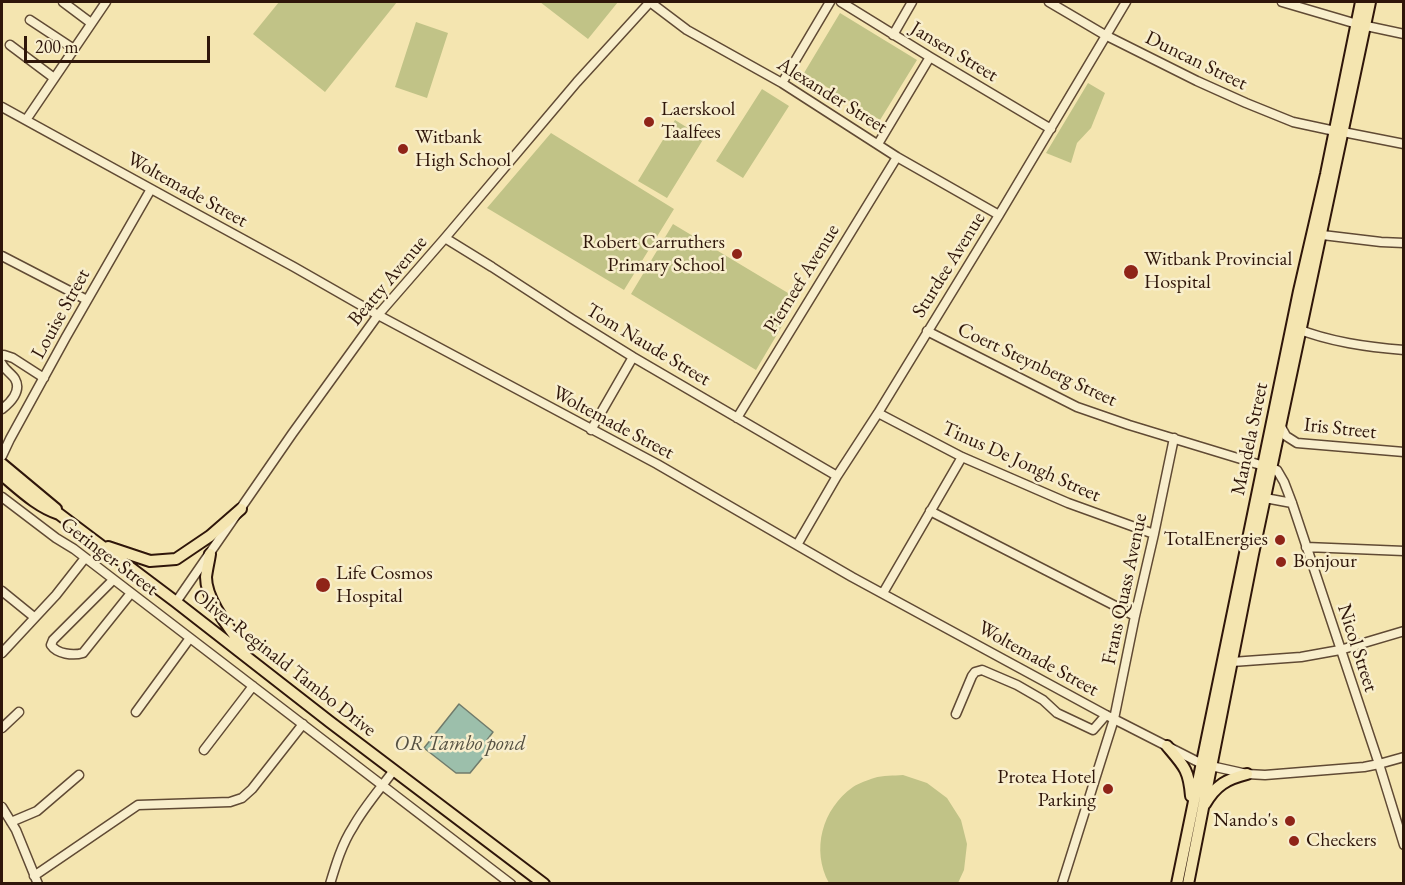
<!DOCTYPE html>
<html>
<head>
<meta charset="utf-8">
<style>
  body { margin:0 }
  #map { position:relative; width:1405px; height:885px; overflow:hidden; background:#f4e5b0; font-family:"EB Garamond",serif }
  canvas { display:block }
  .frame { position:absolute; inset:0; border:3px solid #2f160a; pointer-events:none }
  .scale { position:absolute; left:24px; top:36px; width:186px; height:27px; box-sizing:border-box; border:3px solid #2f160a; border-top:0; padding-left:8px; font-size:18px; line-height:21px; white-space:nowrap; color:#2f160a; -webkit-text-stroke:4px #f8eecc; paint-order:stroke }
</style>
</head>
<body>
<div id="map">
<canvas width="1405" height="885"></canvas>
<div class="frame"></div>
<div class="scale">200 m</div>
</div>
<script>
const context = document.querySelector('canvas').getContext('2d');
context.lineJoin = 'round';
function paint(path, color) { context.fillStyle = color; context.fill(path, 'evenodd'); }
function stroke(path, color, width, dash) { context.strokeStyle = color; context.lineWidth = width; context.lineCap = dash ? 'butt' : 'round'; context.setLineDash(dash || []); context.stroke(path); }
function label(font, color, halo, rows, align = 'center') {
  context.font = font + ' "EB Garamond",serif'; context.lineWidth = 5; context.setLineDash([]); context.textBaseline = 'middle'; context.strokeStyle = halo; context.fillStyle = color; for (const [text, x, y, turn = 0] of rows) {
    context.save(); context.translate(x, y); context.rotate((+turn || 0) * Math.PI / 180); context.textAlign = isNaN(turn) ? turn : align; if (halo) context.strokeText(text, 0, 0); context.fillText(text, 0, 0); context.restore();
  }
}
const green = new Path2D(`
  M279,2h118l-72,90 -72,-58z
  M540,2h78l-30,37z
  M840,13l77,47 -37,60 -76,-47z
  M416,22l32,11 -21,65 -32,-11z
  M1088,83l17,10 -14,35 -14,15 -6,20 -25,-10z
  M762,89l27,17 -46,72 -27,-17z
  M675,120l29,18 -37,60 -29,-17z
  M551,133l123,76 -50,81 -137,-82z
  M673,224l125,75 -42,71 -125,-76z
  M903,775l24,8 20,15 14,22 6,24 -3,26 -6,13h-129c-18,-33 -7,-74 24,-96 6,-4 15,-7 21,-9 9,-3 20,-2 29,-3z`);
const water = new Path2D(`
  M459,704l34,28 -6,8 6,5 -23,28h-14l-32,-25z`);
const minor = new Path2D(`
  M63,2l28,21
  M650,2l37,28 95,53 115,74 102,58
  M841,2l89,55 121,72
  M1049,2l56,33 92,46 49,22 47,19 42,9
  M1282,2l75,22 47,10
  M30,20l44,29
  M893,35l19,-33
  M10,45l44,33
  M782,83l48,-81
  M2,107l171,94 121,66 84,48 279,149 195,113 254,138 96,49 45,10 18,1 99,-8 15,-3 25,-7
  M26,120l80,-118
  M1343,132l61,12
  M878,144l52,-87
  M1314,234l67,8 23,1
  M445,238l47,29 80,52 61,38 204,119
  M2,256l85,44
  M1295,328c35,14 72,19 109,22
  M927,331l150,76 52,18 148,45 7,12 8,21 87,261 25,81
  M2,357l2,-2 9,3 31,20
  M2,364c3,6 10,10 13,15 7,12 -5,24 -13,30
  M878,413l84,44 106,46 86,31
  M737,418l160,-261
  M1280,425l6,11 11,7 107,9
  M591,430l42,-73
  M2,456l8,-17 56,-102 85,-148
  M2,497l54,41 18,11 437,335
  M1265,498l27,5
  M930,511l205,105
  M797,545l40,-69 41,-63 121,-198 127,-213
  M1306,547l98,4
  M113,580l-60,60 -2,5c6,9 22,11 32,8l48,-60
  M2,591l32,26
  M883,593l79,-136
  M176,602l116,-168 86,-119 67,-77 132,-156 73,-80
  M2,653l54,-58 29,-37
  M1228,661l4,1 69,-5 39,-7 64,-19
  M136,712l54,-74
  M956,714l16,-38 3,-4 7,-2 35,15 26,15 14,13 36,17 13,-15
  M2,728l17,-16
  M204,750l49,-64
  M2,807l14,23 22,54
  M11,822l26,-11 42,-36
  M34,876l104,-71 92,-3 12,-4 10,-9 51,-65
  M330,884c6,-20 12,-40 23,-57 11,-20 27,-38 41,-57
  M1062,884l52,-165 21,-103 19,-82 20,-96`);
const major = new Path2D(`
  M2,464l54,45
  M2,475c17,14 35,32 57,39l117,88 154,120 214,162
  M108,547l42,14 26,-2 34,-23 31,-27
  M210,554c-1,7 -3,15 -4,23 0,25 26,54 40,74
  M1167,746c17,20 22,24 24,50
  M1205,804c11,-19 22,-25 42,-30
  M1177,884l122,-593 27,-117 35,-172
  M1188,884l65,-330 117,-552`);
const markers = [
  [649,122,6,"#8f2418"],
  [403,149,6,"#8f2418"],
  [737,254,6,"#8f2418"],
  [1131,272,8,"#8f2418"],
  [1280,540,6,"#8f2418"],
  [1281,562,6,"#8f2418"],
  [323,585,8,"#8f2418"],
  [1108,789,6,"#8f2418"],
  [1290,821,6,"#8f2418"],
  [1294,841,6,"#8f2418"]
];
const streetNames = [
  ["Jansen Street",954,52,31],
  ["Duncan Street",1196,61,26],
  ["Alexander Street",832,96,32],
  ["Woltemade Street",187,190,29],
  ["Sturdee Avenue",949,265,-58],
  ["Pierneef Avenue",802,279,-58],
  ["Beatty Avenue",388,281,-50],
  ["Louise Street",61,314,-61],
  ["Tom Naude Street",648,345,31],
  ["Coert Steynberg Street",1037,365,25],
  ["Woltemade Street",613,423,28],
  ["Iris Street",1340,429,6],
  ["Mandela Street",1250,439,-78],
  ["Tinus De Jongh Street",1021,462,24],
  ["Geringer Street",109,557,37],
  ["Frans Quass Avenue",1125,589,-78],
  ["Nicol Street",1357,648,72],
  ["Woltemade Street",1038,659,29],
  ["Oliver Reginald Tambo Drive",284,663,38]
];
const poiNames = [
  ["Laerskool",661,110],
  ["Taalfees",661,133],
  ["Witbank",415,138],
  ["High School",415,161],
  ["Robert Carruthers",725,243,"right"],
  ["Primary School",725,266,"right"],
  ["Witbank Provincial",1144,260],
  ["Hospital",1144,283],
  ["TotalEnergies",1268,540,"right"],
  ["Bonjour",1293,562],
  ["Life Cosmos",336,574],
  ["Hospital",336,597],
  ["Protea Hotel",1096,778,"right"],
  ["Parking",1096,801,"right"],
  ["Nando's",1278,821,"right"],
  ["Checkers",1306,841]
];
const waterNames = [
  ["OR Tambo pond",460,744]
];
paint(green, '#c1c387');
paint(water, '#9cbfab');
stroke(water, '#707b6b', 1.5);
stroke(minor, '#604a34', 11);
stroke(major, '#2f160a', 14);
stroke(minor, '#f8eecc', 8);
stroke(major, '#f4e5b0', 10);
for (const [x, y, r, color] of markers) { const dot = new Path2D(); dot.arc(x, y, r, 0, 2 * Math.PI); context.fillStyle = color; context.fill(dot); stroke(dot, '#f8eecc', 2); }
label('20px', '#2f160a', '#f8eecc', streetNames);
label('20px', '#2f160a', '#f8eecc', poiNames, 'left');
label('italic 21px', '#555142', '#f8eecc', waterNames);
</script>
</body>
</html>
